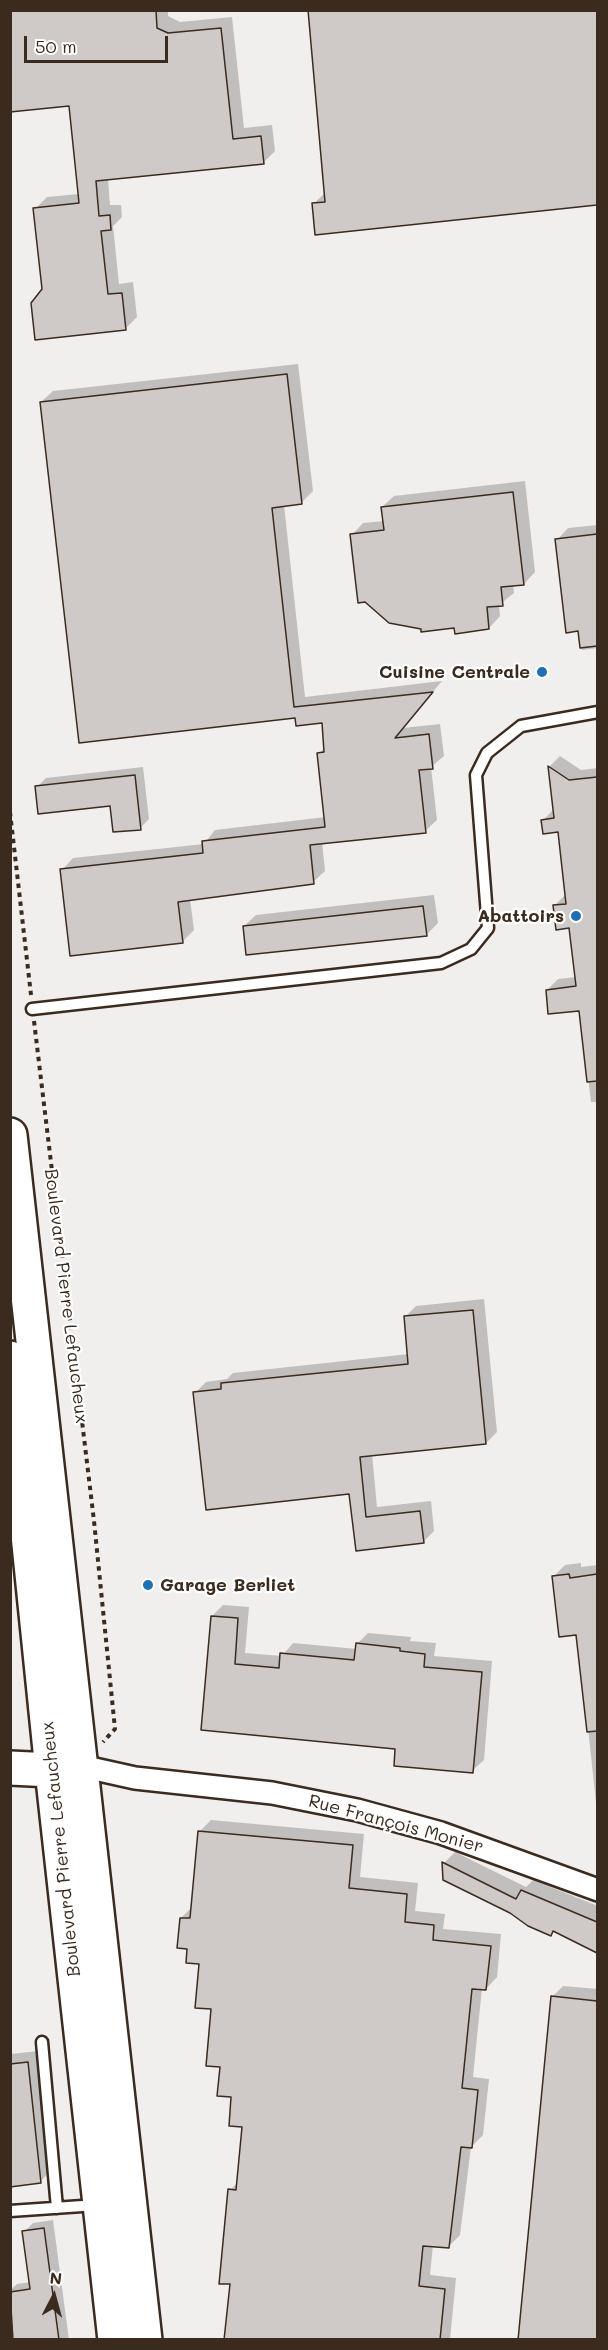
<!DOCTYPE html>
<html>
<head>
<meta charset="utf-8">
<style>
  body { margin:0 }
  #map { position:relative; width:608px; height:2350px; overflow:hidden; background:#fff; font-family:Mali,sans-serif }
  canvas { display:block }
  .frame { position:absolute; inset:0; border:12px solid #3b2a1e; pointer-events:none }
  .north { position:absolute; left:24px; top:2266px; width:60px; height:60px; -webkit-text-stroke:4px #fff; paint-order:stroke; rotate:6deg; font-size:16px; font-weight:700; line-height:24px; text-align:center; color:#3b2a1e }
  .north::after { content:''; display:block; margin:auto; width:21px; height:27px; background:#3b2a1e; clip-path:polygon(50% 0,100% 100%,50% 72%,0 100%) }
  .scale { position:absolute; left:24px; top:36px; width:144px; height:27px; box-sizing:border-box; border:3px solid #3b2a1e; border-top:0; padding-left:8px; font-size:18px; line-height:21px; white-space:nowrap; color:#3b2a1e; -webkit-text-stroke:4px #fff; paint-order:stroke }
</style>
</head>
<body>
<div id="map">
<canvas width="608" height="2350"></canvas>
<div class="frame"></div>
<div class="north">N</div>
<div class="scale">50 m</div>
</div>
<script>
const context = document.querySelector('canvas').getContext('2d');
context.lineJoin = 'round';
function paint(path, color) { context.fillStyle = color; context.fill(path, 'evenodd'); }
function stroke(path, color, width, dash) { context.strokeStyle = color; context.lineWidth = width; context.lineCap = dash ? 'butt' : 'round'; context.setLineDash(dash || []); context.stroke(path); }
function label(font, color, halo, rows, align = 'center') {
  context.font = font + ' Mali,sans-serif'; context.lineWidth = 4.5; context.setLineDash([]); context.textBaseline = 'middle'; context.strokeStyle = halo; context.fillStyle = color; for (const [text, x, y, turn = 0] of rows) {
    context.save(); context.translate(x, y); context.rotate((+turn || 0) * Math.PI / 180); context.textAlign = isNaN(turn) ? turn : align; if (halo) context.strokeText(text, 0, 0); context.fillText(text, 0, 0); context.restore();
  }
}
const built = new Path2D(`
  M11,11h586v2328h-586z`);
const shadow = new Path2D(`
  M10,10h158v6l12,6 52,-5 12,111 28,-3 3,26 -12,12 -155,16 2,26h11l1,12 -9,9 6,58 14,-2 4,35 -12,12 -82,-40 -8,-80 12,-12 32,-3 -9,-90z
  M309,10h289v194l-282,30 -3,-30 13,-12z
  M298,364l15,127 -12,12 -17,2 21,192 137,-16 -39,47 37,-4 4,32 -13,11 6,53 -12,11 -103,11 3,29 -12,11 -123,17 4,31 -12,12 -120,-72 11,-12 131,-14 11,-14 111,-13 -7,-63 6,-7 -2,-26 -27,-4 -255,-315 12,-11z
  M525,481l10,91 -11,12 -11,1 1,8 -15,12 1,11 -11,12 -34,-1 -103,-92 11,-12 21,-2 -2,-14 12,-11z
  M598,525v123l-16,2 -3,-21 -22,-89 11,-12z
  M560,756l21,14 17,-2v334h-7l-11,-93 -33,-19 11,-11 19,-2 -6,-50 -17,-21 12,-12 -6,-63 -17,-11 11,-11 -5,-42z
  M143,767l6,52 -9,9 -29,-23 -74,-18 9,-9z
  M434,895l4,28 -11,11 -183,-8 12,-11z
  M484,1299l13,133 -11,11 -114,11 5,53 54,-6 3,30 -11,11 -66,7 -6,-56 -156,-100 11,-11 21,-3 6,-6 176,-19 -4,-37 11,-11z
  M581,1563v4l17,-2 -2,238 -18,-169 -24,-58 11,-11z
  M223,1605l26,2 -4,46 37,3 11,-13 64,6v-5l11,-11 43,4 -1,4 26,2 -2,13 58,5 -8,99 -12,11 -75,-24 -194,-19 9,-112z
  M211,1820l153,14 -4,43 58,6 -3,28 30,3 -2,15 58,5 -4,43 -11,12 -4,-1 -9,89 16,2 -6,56 -12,12 -11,88 -11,11 -16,-1 -3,30 26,3 -6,62h-224l5,-57 -1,-93 9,-9 5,-55 -23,-60 -8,-58 -12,-45 -12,-16 -8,-29 11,-11 8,-76z
  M455,1852l71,35 7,-7 65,26v45l-44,-21 -4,5 -105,-56 -1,-16z
  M563,1986l35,3v351h-78l32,-343z
  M39,2051l12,119 -11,12 -30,4v-132z
  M53,2220l16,120h-54l-5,-50 7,-6 14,-2 -7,-50 9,-9z`);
const building = new Path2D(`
  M10,10h146l1,18 11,5 53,-5 12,111 28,-3 3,28 -168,17 3,35 11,-1 1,15 -10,1 7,63 14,-1 4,37 -91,10 -4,-37 11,-14 -9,-81 46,-5 -10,-97 -59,6z
  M308,10h289v195l-282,30 -3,-32 13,-1z
  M287,374l15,130 -30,4 22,199 139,-15 -38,46 34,-4 4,35 -14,1 7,63 -116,12 4,39 -136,18 5,41 -113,13 -10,-87 143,-16 -1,-12 123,-14 -8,-74 7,-1 -2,-29 -26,3 -1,-8 -216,25 -39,-341z
  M513,492l11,93 -23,2 2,19 -16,1 2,22 -34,5 -1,-6 -33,4v-3l-32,-6 -24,-21 -7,1 -8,-69 34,-4 -3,-23z
  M597,534v112l-17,2 -2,-17 -12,2 -11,-94z
  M548,766l21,14 28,-3v304l-10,1 -8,-71 -31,3 -2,-24 30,-4 -7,-58 -13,2 -3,-25 13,-1 -8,-72 -15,2 -2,-14 13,-2z
  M135,775l6,55 -28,2 -3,-26 -72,8 -3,-28z
  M423,906l4,30 -181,19 -3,-29z
  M473,1310l13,134 -126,13 6,60 54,-6 4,32 -68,8 -7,-57 -143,16 -13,-118 28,-3v-6l187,-19 -4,-48z
  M569,1574l1,4 27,-4v157l-10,1 -11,-97 -17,2 -7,-61z
  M211,1616l27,2 -3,46 44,4 1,-15 74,7 2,-17 44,5v3l25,3 -1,13 58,5 -9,101 -79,-7 1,-17 -194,-19z
  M198,1831l155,14 -4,43 58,6 -2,28 29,3 -1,15 58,6 -5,44 -14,-1 -10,99 16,2 -6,58 -11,-1 -12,101 -26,-2 -4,40 26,3 -5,51h-216l6,-56h-11l9,-95 8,1 6,-63 -13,-1 2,-29 -14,-1 3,-29 -14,-1 5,-57 -16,-1 4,-44 -13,-1 1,-14 -10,-1 3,-30h10z
  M442,1862l74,37 5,-9 76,32v31l-44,-22 -2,5 -23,-10 -18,-13 -67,-33z
  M551,1996l46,5v339h-79z
  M28,2062l13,121 -31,4v-123z
  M44,2228l15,112h-46l-3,-48 20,-3 -8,-58z`);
const path = new Path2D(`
  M10,812l21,183
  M34,1021l60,500 21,208 -12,13`);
const service = new Path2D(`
  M32,1009l409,-46 30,-14 17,-21 -12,-153 11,-22 34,-27 77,-14
  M42,2042l15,166
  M10,2211l87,-6`);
const minor = new Path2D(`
  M81,1766l54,12 137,15 85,17 84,23 157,57`);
const primary = new Path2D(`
  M10,1135l135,1205
  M10,1358l42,412 63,570
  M10,1768l42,2 21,-3`);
const markers = [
  [542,672,6,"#1f6fb2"],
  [576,916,6,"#1f6fb2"],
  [148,1585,6,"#1f6fb2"]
];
const poiNames = [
  ["Cuisine Centrale",530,672],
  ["Abattoirs",564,916],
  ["Garage Berliet",160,1585,"left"]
];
const streetNames = [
  ["Boulevard Pierre Lefaucheux",66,1296,83],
  ["Rue François Monier",396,1824,15],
  ["Boulevard Pierre Lefaucheux",61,1849,-96]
];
paint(built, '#f1efee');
paint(shadow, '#0003');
paint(building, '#cfcac7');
stroke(building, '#3b2a1e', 1.5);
stroke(service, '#3b2a1e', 15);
stroke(minor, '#3b2a1e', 26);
stroke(primary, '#3b2a1e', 38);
stroke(path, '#3b2a1e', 4, [4.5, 4.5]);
stroke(service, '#fff', 10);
stroke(minor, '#fff', 21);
stroke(primary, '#fff', 33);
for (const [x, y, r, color] of markers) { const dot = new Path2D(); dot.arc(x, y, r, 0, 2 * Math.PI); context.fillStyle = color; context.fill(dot); stroke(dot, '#fff', 2); }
label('bold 18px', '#3b2a1e', '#fff', poiNames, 'right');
label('18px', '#3b2a1e', '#fff', streetNames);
</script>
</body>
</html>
